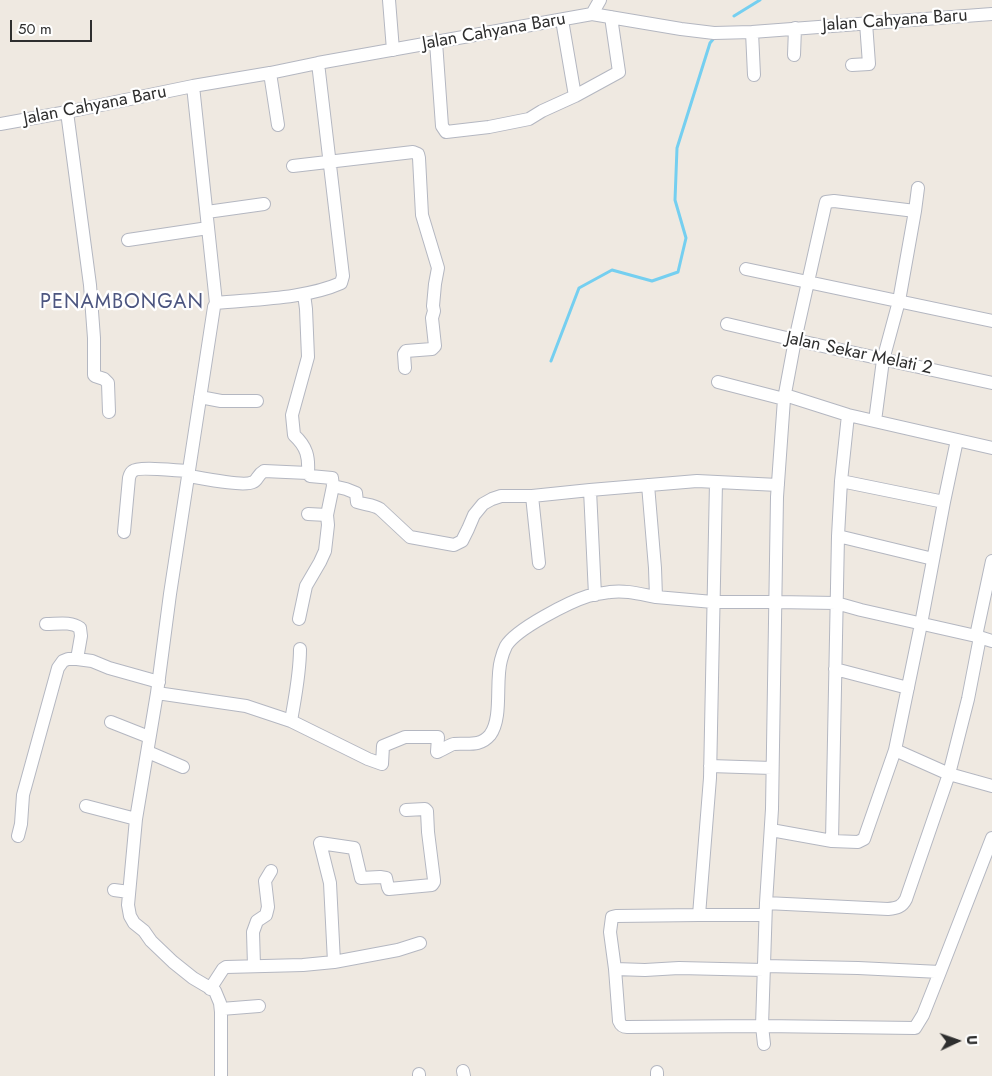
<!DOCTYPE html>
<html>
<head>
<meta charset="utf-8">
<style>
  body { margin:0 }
  #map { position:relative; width:992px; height:1076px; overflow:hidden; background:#efe9e1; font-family:Jost,sans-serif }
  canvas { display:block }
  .north { position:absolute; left:932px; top:1016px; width:50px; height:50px; -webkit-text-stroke:4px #fff; paint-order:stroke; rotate:87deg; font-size:14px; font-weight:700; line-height:20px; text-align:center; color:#2e2e2e }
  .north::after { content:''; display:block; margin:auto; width:18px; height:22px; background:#2e2e2e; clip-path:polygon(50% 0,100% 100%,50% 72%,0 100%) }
  .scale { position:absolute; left:10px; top:20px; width:82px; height:22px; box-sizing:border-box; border:2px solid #2e2e2e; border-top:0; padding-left:6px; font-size:15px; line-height:18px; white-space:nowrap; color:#2e2e2e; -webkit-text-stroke:4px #fff; paint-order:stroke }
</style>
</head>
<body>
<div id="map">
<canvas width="992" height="1076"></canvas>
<div class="north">U</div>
<div class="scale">50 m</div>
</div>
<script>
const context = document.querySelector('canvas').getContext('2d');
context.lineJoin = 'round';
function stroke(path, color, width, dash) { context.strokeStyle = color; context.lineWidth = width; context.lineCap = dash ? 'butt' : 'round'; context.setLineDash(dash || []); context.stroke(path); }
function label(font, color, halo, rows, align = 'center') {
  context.font = font + ' Jost,sans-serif'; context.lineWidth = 4.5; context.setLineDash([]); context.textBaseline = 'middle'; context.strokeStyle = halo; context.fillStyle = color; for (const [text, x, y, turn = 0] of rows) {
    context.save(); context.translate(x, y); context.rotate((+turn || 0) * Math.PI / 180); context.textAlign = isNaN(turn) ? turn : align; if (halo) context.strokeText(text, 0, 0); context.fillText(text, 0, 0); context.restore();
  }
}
const stream = new Path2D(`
  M734,16l26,-16
  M551,361l28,-73 33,-18 40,11 26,-9 8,-34 -11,-38 2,-52 33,-105 5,-6`);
const minor = new Path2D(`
  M389,0l4,50
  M592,14l8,-14
  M562,20l13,76
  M752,32l2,43
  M436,42l6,84 4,6 43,-5 40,-8 13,-8 33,-15 44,-24 -8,-55
  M794,55l1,-27
  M852,65l17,-1 -3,-41
  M270,73l8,52
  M193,86l23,217 -2,4 -44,287 -13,99 -21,126 -8,86 2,11 4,7 10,8 7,10 22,21 20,16 22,13 5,12 1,9v64
  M67,112l23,173 4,53v37l1,1 9,3 4,4 1,29
  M0,124l67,-12 126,-26 77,-13 48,-10 274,-49 89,15 33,4 38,-1 240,-18
  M293,166l120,-14 5,2 1,4 3,57 16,53 -3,16 -2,22 1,5 -2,7 3,28 -3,3 -26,2 -2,3 1,14
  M207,212l57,-8
  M128,240l80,-12
  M746,269l246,52
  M304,294l2,15 2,48 -16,58 2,20c13,12 15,22 14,38l2,3 22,2 1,8 13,3 10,4 1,9c8,3 16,2 23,7l30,28 44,8 8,-4 6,-12 6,-14 9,-11 9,-5 9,-3h31
  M216,303c39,-4 89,-4 125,-20l2,-7 -25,-213
  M727,324l68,16 197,43
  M718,382l66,17
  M785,395l63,20 144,33
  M200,397l21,4h36
  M875,421l8,-61 16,-59 16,-90 3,-23
  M189,476c12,2 55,11 64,6 5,-2 4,-7 11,-11l44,2
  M841,481l103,21
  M716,482l-6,296 -11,137 -83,1 -4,1 -2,15 5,37 4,52c2,5 4,6 8,6l135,-1 153,2 8,-13 17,-43
  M648,485l7,83 1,29 57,5h63l60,1 25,7 115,26 16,5
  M590,490l5,105
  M308,514l19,1 6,-29
  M124,532l5,-54c1,-3 1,-5 4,-7 6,-5 46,0 56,0
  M838,536l95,23
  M539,563l-7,-67 58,-6 107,-9 81,4
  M299,619l7,-33 14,-24 5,-11 3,-26 -1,-10
  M46,624c11,0 25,-3 34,4l1,8 -4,23
  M976,636l16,-75
  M835,669l73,19
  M157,693l89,13 45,15 77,38 14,5 1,-18 22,-9h33l-1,15c6,-2 12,-7 17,-8 14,-1 26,3 36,-9 13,-17 5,-54 11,-75 1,-4 3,-10 5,-14 10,-17 63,-44 82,-50 7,-2 15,-3 22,-4 16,-2 30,2 46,5
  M291,721c4,-24 9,-47 9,-72
  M111,722l38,15
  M895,750l54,24 43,12
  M148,752l35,15
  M710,766l62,2
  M86,806l50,13
  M771,830l61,11 26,1 6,-3 31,-89 26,-126 23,-122 13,-62
  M18,836l3,-12 2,-29 35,-127 5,-7 5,-2h9l15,2 17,7 50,14
  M832,841l6,-305 3,-55 7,-66
  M114,890l15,2
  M766,903l122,6c9,-1 14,-2 18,-10l43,-125 19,-75 12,-62
  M699,915h66
  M334,962l64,-12 22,-7
  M254,966l-1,-34 4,-11 9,-6 2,-8 -3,-26 6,-10
  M764,966l94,2 82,4 52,-134
  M615,969l30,1 34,-2 85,2
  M210,989l13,-20 3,-2 77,-2 31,-3 -4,-79 -10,-40 34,5 7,30 19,-1 6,1 2,9 1,2 43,-4 2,-3v-2l-6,-48 -1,-21 -2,-2 -19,1
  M221,1009l38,-3
  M764,1044l-2,-18 4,-123 6,-94 5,-312 7,-98 11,-59 30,-134 1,-4 8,-1 81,10
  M463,1071l1,5
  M419,1076v-2
  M657,1076v-4`);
const streetNames = [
  ["Jalan Cahyana Baru",895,21,-4],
  ["Jalan Cahyana Baru",494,32,-10],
  ["Jalan Cahyana Baru",95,106,-11],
  ["Jalan Sekar Melati 2",859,354,12]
];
const quarterNames = [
  ["PENAMBONGAN",122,303]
];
stroke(stream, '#75cff0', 3);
stroke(minor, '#b4b7c1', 14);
stroke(minor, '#fff', 12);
label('18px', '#2e2e2e', '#fff', streetNames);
context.letterSpacing = '1px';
label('20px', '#4d5680', '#fff', quarterNames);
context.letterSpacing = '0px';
</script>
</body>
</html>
